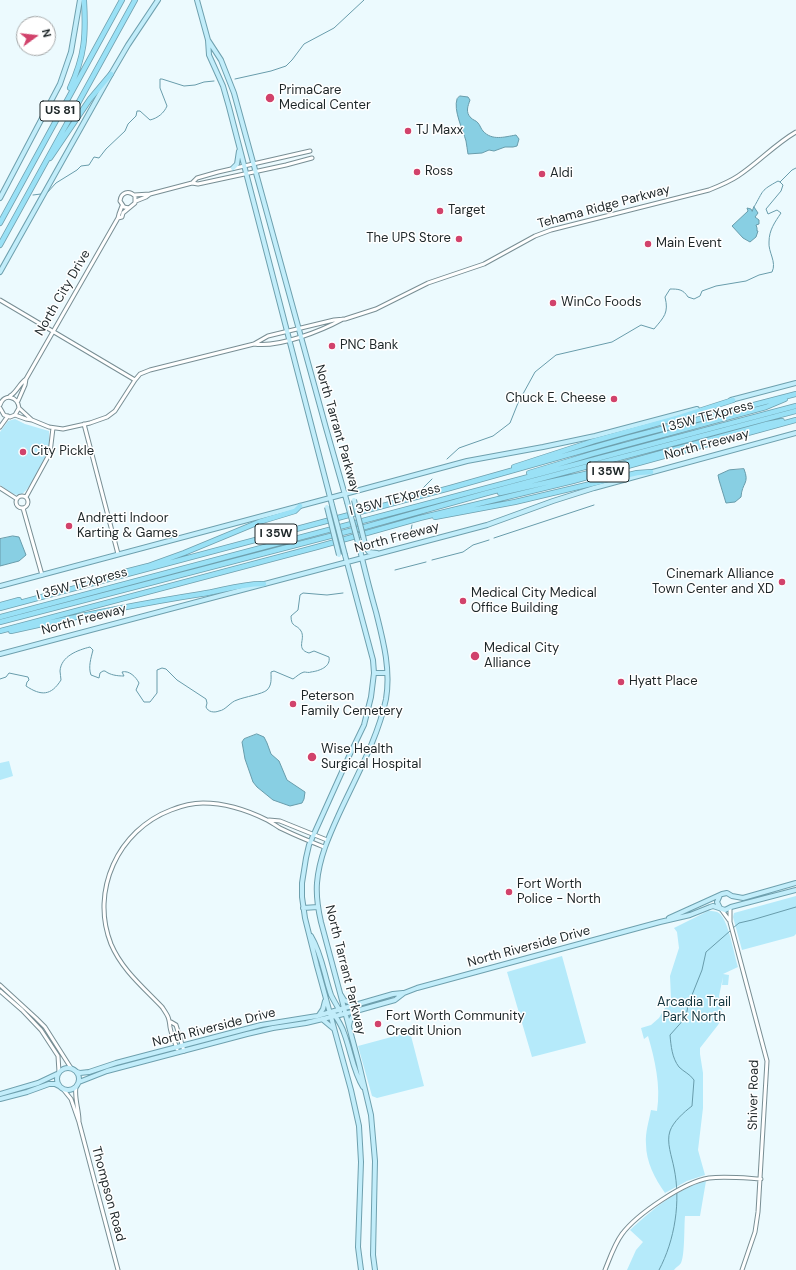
<!DOCTYPE html>
<html>
<head>
<meta charset="utf-8">
<style>
  body { margin:0 }
  #map { position:relative; width:796px; height:1270px; overflow:hidden; background:#ecfafe; font-family:"DM Sans",sans-serif }
  canvas { display:block }
  .north { position:absolute; left:16px; top:16px; width:40px; height:40px; box-sizing:border-box; background:#fff; border:1px solid #a5a8a9; border-radius:50%; rotate:75deg; font-size:11px; font-weight:700; line-height:16px; text-align:center; color:#1d2628 }
  .north::after { content:''; display:block; margin:auto; width:14px; height:18px; background:#d1426b; clip-path:polygon(50% 0,100% 100%,50% 72%,0 100%) }
</style>
</head>
<body>
<div id="map">
<canvas width="796" height="1270"></canvas>
<div class="north">N</div>
</div>
<script>
const context = document.querySelector('canvas').getContext('2d');
context.lineJoin = 'round';
function paint(path, color) { context.fillStyle = color; context.fill(path, 'evenodd'); }
function stroke(path, color, width, dash) { context.strokeStyle = color; context.lineWidth = width; context.lineCap = dash ? 'butt' : 'round'; context.setLineDash(dash || []); context.stroke(path); }
function label(font, color, halo, rows, align = 'center') {
  context.font = font + ' "DM Sans",sans-serif'; context.lineWidth = 3; context.setLineDash([]); context.textBaseline = 'middle'; context.strokeStyle = halo; context.fillStyle = color; for (const [text, x, y, turn = 0] of rows) {
    context.save(); context.translate(x, y); context.rotate((+turn || 0) * Math.PI / 180); context.textAlign = isNaN(turn) ? turn : align; if (halo) context.strokeText(text, 0, 0); context.fillText(text, 0, 0); context.restore();
  }
}
const green = new Path2D(`
  M15,419l10,5 24,7c0,6 1,11 0,16 -3,10 -20,46 -29,48 -7,1 -15,-7 -20,-10v-53l8,-11z
  M9,761l4,15 -13,4v-17z
  M796,896v38l-2,2 -52,14 -9,-33 1,-4z
  M708,911c5,0 9,0 12,3 9,9 14,40 18,53l-15,7 6,1 -1,10h-6l1,-8 -4,19 4,19 -5,10 -18,23v6l3,19v35l-5,42 7,25 -18,6 -22,12c-10,-14 -19,-31 -19,-49 -1,-11 3,-23 5,-34l6,1c4,-25 -2,-51 -9,-75l-4,3 -3,-11 10,-3 8,-7 12,-20 -1,-22 9,-28 -2,-16 -3,-4z
  M562,956l24,87 -54,14 -25,-85z
  M410,1032l14,54 -47,12 -5,-2 -14,-50z
  M706,1181l-6,35h-15c-1,10 0,39 -4,47 -2,3 -5,4 -7,7h-47l9,-20 7,-8 -13,-12c22,-20 46,-41 76,-49z`);
const water = new Path2D(`
  M460,96l8,1 2,3c-2,6 -5,12 1,18 2,2 6,3 7,5 2,2 3,6 5,8 9,10 21,6 33,4l3,4 -2,7 -4,1h-8l-11,4 -5,-1 -7,3 -14,1c-1,-4 -1,-9 -2,-13 -3,-11 -13,-31 -9,-42z
  M754,207l4,6 -3,4 4,3v4l-3,1 1,3v3h1l-2,6 -6,5 -7,-4 -11,-12 16,-15 -1,-3 4,1 1,2z
  M744,469c6,15 -2,13 -3,28l-6,5 -9,1 -7,-23 -1,-5 11,-5z
  M13,536l6,1 7,18 -7,6 -19,5v-27z
  M257,734l7,3 3,6 4,11 8,7 8,19 18,12 -1,7 -2,4 -12,3 -17,-6 -16,-13 -4,-5 -8,-23 -3,-17 2,-3z`);
const stream = new Path2D(`
  M235,79l36,-8 15,-5 6,-6 12,-16 30,-16 30,-28
  M46,194l10,-11 21,-13 4,-4 8,-1 5,-8 5,1 7,-9 19,-18 3,-7 8,-8 1,-5h3l10,9c8,-2 14,-7 17,-14l-7,-18v-9h2l22,7 11,-1 9,-3 10,-1
  M33,195l8,-1
  M754,207c10,-17 6,-16 24,-26l2,1 12,-12 4,-2
  M447,459l12,-11 34,-12 17,-13 8,-20 17,-31 21,-17 56,-13 29,-17 13,4c10,-12 15,-16 11,-32l5,-8c8,0 13,0 18,8l6,2 6,-3 2,-5 14,-5 30,-5 13,-6 13,-3c5,-10 -4,-20 -3,-30 0,-12 6,-20 12,-29l-4,-3 -9,4 -2,-5 15,-18 2,-6 -3,-3
  M421,490l11,-11
  M407,537l4,-7 1,-5
  M494,538l100,-33
  M432,560l31,-8 10,-7 16,-5
  M395,570l31,-8
  M0,679l6,-2 3,-4 19,4 1,3 -2,2 -1,4c15,10 25,10 35,-6 0,-3 -1,-6 -1,-9 1,-15 18,-21 30,-24l3,3c-2,8 -5,17 -2,25l8,3 1,-5 3,-2h2c5,4 12,5 19,5l-2,-4c7,-2 14,5 17,11l-3,7 8,12h6l7,-9v-23l5,-2 4,1 11,11 29,19 1,4 -1,4c2,5 8,6 13,4 7,-1 11,-9 18,-11 7,-3 26,-6 30,-10 5,-5 4,-11 4,-18l3,-1 19,8c3,-2 7,-6 11,-7 2,0 5,1 7,0 8,-1 20,-5 18,-15l-15,-6 -5,2c-14,-4 -3,-14 -8,-22 -4,-7 -10,-3 -10,-15l7,-6 2,-15 3,-2 24,2 16,-2
  M733,928l6,-5 13,-3 44,-13
  M659,1270c16,-30 22,-69 15,-102 -2,-11 -8,-26 -4,-37 3,-9 14,-19 22,-25l2,-26c-4,-6 -10,-8 -15,-13 -7,-9 -8,-21 -9,-32l16,-18 2,-12 14,-35 4,-18 24,-21`);
const minor = new Path2D(`
  M192,183l5,-5 21,-6 92,-21
  M150,194l42,-11 6,1 88,-19 26,-7
  M134,195l16,-1 -4,3 -10,4
  M118,218l1,-4 3,-8
  M0,300l135,80
  M254,344c24,4 67,-13 89,-25
  M10,396c7,-4 9,-12 16,-17
  M18,401l7,-16 1,-6 92,-161 4,-1 1,-4 12,-10v-7c-6,-6 -14,-4 -15,5l4,6 5,1
  M0,405c4,-12 18,-9 19,3l-4,7 -5,2 -6,-2 -4,-7
  M19,408l13,12
  M15,415l11,4 6,1 17,7 14,2 27,-6 17,-6 8,-6 20,-31 5,-6 10,-4 104,-26 14,-8 66,-16 11,-1 31,-10 52,-26 56,-19 51,-28 16,-6 158,-40c10,-4 20,-8 29,-14 20,-13 37,-32 58,-44
  M84,424l34,130
  M0,427l8,-11
  M0,488l17,11
  M16 502a6 6 0 1 1 12 0a6 6 0 1 1-12 0Z
  M26,497l24,-44 3,-25
  M23,508l19,67
  M269,820l11,1 47,19
  M730,908v14l37,139 -9,151 -3,20 -13,38
  M721,909l8,11
  M0,985l36,33 9,9 26,41
  M0,991l22,19 19,20 17,26 1,16
  M171,1022l5,3 8,26
  M177,1049c-2,-7 -6,-15 -7,-22 -1,-10 -2,-11 -8,-20 -19,-20 -40,-37 -51,-63 -21,-53 7,-114 60,-134 10,-4 21,-7 32,-7 23,0 44,7 64,17 4,2 8,5 13,8 14,7 29,13 44,19
  M76,1087c-2,11 3,22 3,34
  M63,1089l8,10 8,23 39,148
  M605,1270c5,-12 9,-25 17,-36 15,-20 62,-52 87,-56 16,-2 35,0 52,1`);
const major = new Path2D(`
  M197,0l11,40 1,15 14,31 6,21 103,398
  M208,40l13,20 13,33 92,335 21,74
  M233,168l4,-4 2,-13
  M0,198l60,-114 11,-32 9,-52
  M0,272l111,-198 17,-29 30,-45
  M731,400l65,-17
  M366,548l3,4 8,1
  M360,550c5,21 10,41 16,62 7,28 15,57 10,87 -8,39 -30,78 -47,115 -10,22 -20,44 -22,69 -1,13 1,26 4,39l38,142 12,51 4,46 -2,94 2,15
  M345,555l28,105 1,13 -3,24 -7,28 -14,29 -41,91 -3,13 -4,25v14l3,21 12,48 34,124 8,36 2,36 -3,85 3,23
  M0,586l356,-95 111,-30 76,-14 52,-11 102,-27
  M0,654l487,-129 66,-24 41,-13 202,-55
  M374,673h13
  M720,895l-3,7 3,6
  M303,908l15,-1
  M669,918l53,-24 5,-1 5,3 11,2 53,-15
  M311,936c11,18 13,39 20,59 3,6 6,11 9,16
  M341,995l3,5 11,5
  M334,1014c4,6 8,12 10,19 7,18 9,38 19,54
  M319,1015l4,-6 2,-8
  M322,1019l12,10
  M349,1026l1,-5 6,-10
  M57 1079a11 11 0 1 1 22 0a11 11 0 1 1-22 0Z
  M77,1072l3,1 9,-1 27,-9 145,-38 56,-9 76,-22 10,-1
  M79,1082l28,-11 140,-37 26,-6 33,-5 50,-12 39,-11 9,-7 13,-5 243,-66 30,-7 20,-8 3,-1 12,4 6,-3 65,-17
  M0,1094l38,-11 19,-9
  M0,1099l27,-7 22,-8h6l4,2`);
const highway = new Path2D(`
  M70,88c15,-33 16,-52 14,-88
  M50,158l40,-59 21,-25
  M0,223c41,-74 81,-149 122,-223
  M0,245l135,-245
  M514,467l80,-26 83,-23 56,-18
  M529,473l63,-19 174,-47 19,-8
  M500,493l85,-19 182,-50 15,-3
  M435,517l80,-15 105,-25 17,-4 14,-1
  M104,580l5,-4 39,-10 36,-13 75,-31 36,-11 5,-5
  M0,605l19,-5
  M0,608l450,-120 177,-50 169,-44
  M0,617l796,-211
  M0,622l361,-94 126,-35 309,-82
  M0,631l317,-84 103,-29 153,-37 223,-61
  M11,631c63,-14 126,-27 190,-37 20,-3 43,-11 63,-10`);
const majorBridge = new Path2D(`
  M354,500l12,48
  M347,502l13,48
  M332,505l13,50
  M327,507l12,48`);
const markers = [
  [270,98,5,"#d1426b"],
  [408,131,4,"#d1426b"],
  [417,172,4,"#d1426b"],
  [542,174,4,"#d1426b"],
  [440,211,4,"#d1426b"],
  [459,239,4,"#d1426b"],
  [648,244,4,"#d1426b"],
  [553,303,4,"#d1426b"],
  [332,346,4,"#d1426b"],
  [614,399,4,"#d1426b"],
  [23,452,4,"#d1426b"],
  [69,526,4,"#d1426b"],
  [782,582,4,"#d1426b"],
  [463,601,4,"#d1426b"],
  [475,656,5,"#d1426b"],
  [621,682,4,"#d1426b"],
  [293,704,4,"#d1426b"],
  [312,757,5,"#d1426b"],
  [509,892,4,"#d1426b"],
  [378,1024,4,"#d1426b"]
];
const shields = [
  [60,111,40],
  [608,472,42],
  [276,534,42]
];
const shieldNames = [
  ["US 81",60,111],
  ["I 35W",608,472],
  ["I 35W",276,534]
];
const poiNames = [
  ["PrimaCare",279,91],
  ["Medical Center",279,106],
  ["TJ Maxx",416,131],
  ["Ross",425,172],
  ["Aldi",550,174],
  ["Target",448,211],
  ["The UPS Store",451,239,"right"],
  ["Main Event",656,244],
  ["WinCo Foods",561,303],
  ["PNC Bank",340,346],
  ["Chuck E. Cheese",606,399,"right"],
  ["City Pickle",31,452],
  ["Andretti Indoor",77,519],
  ["Karting & Games",77,534],
  ["Cinemark Alliance",774,575,"right"],
  ["Town Center and XD",774,590,"right"],
  ["Medical City Medical",471,594],
  ["Office Building",471,609],
  ["Medical City",484,649],
  ["Alliance",484,664],
  ["Hyatt Place",629,682],
  ["Peterson",301,697],
  ["Family Cemetery",301,712],
  ["Wise Health",321,750],
  ["Surgical Hospital",321,765],
  ["Fort Worth",517,885],
  ["Police - North",517,900],
  ["Fort Worth Community",386,1017],
  ["Credit Union",386,1032]
];
const streetNames = [
  ["Tehama Ridge Parkway",604,207,-15],
  ["North City Drive",63,293,-60],
  ["I 35W TEXpress",708,417,-15],
  ["North Tarrant Parkway",337,429,74],
  ["North Freeway",707,445,-15],
  ["I 35W TEXpress",395,500,-15],
  ["North Freeway",397,538,-15],
  ["I 35W TEXpress",82,584,-15],
  ["North Freeway",84,620,-15],
  ["North Riverside Drive",529,947,-15],
  ["North Tarrant Parkway",345,970,76],
  ["North Riverside Drive",214,1028,-14],
  ["Shiver Road",754,1095,-89],
  ["Thompson Road",108,1194,75]
];
const parkNames = [
  ["Arcadia Trail",694,1003],
  ["Park North",694,1018]
];
paint(green, '#b5eafa');
paint(water, '#88cfe3');
stroke(water, '#689cab', 1);
stroke(stream, '#689cab', 1);
stroke(minor, '#788e94', 5);
stroke(major, '#6ea0ae', 6);
stroke(highway, '#6ea0ae', 6);
stroke(minor, '#fff', 3);
stroke(major, '#c2edfa', 4);
stroke(highway, '#9ae1f6', 4.5);
stroke(majorBridge, '#6ea0ae', 6, []);
stroke(majorBridge, '#c2edfa', 4);
for (const [x, y, r, color] of markers) { const dot = new Path2D(); dot.arc(x, y, r, 0, 2 * Math.PI); context.fillStyle = color; context.fill(dot); stroke(dot, '#fff', 1.5); }
for (const [x, y, w] of shields) { const box = new Path2D(); box.roundRect(x - w / 2, y - 10, w, 20, 3); context.fillStyle = '#fff'; context.fill(box); stroke(box, '#1d2628', 1); }
label('bold 12px', '#1d2628', null, shieldNames);
label('13px', '#1d2628', '#fff', poiNames, 'left');
label('13px', '#1d2628', '#fff', streetNames);
label('13px', '#13353e', '#fff', parkNames);
</script>
</body>
</html>
